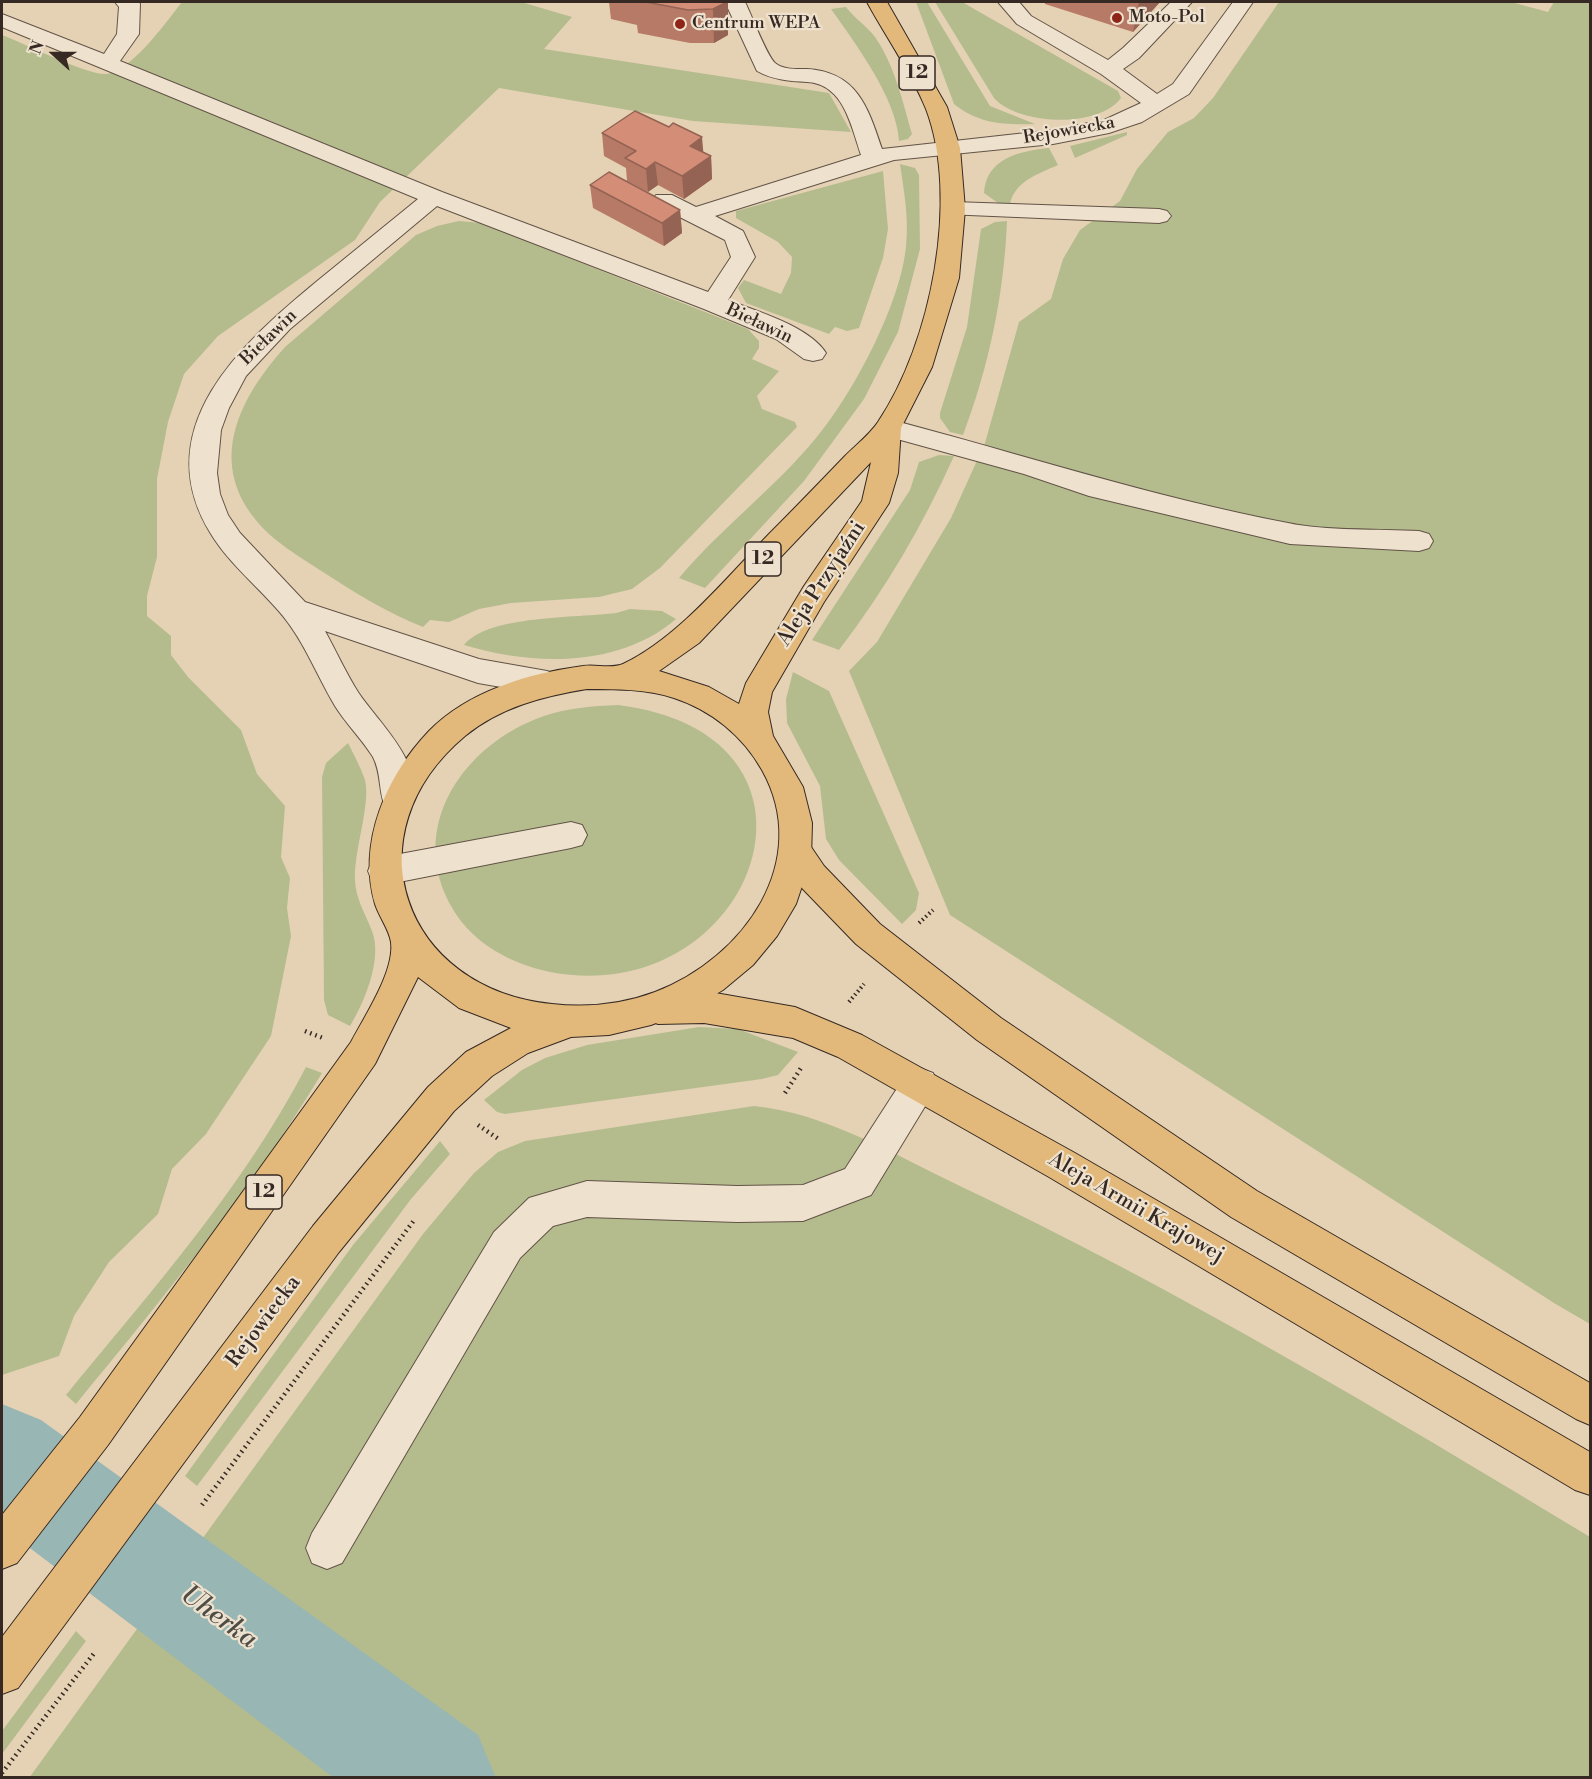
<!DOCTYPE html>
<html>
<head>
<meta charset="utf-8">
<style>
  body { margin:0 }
  #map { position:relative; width:1592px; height:1779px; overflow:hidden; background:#e5d2b4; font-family:"Libre Bodoni",serif }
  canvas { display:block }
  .frame { position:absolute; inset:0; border:3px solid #362923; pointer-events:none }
  .north { position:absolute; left:24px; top:24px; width:60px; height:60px; -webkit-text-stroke:4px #eee2ce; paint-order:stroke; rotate:291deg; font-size:16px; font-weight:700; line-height:24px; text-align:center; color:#362923 }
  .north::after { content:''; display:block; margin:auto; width:21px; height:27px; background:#362923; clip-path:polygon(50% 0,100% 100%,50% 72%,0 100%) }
</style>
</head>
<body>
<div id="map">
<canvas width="1592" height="1779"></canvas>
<div class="frame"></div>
<div class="north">N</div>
</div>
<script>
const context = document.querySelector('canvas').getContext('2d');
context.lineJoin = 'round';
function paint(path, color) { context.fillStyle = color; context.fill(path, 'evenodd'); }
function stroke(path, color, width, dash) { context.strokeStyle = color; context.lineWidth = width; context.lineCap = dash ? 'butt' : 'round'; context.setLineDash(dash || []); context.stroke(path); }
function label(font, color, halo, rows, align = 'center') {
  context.font = font + ' "Libre Bodoni",serif'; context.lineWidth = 4.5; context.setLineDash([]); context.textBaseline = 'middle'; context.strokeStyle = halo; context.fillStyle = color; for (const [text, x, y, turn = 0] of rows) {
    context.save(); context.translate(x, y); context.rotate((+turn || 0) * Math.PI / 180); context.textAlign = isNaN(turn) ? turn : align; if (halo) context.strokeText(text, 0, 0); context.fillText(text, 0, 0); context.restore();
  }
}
const green = new Path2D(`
  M182,2h339l51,15 -28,32 285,44 22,39 -158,-11 -194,-33 -119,114 -25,38 -137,96 -34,38 -16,48 -11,57v78l-10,39v20l24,20v19l17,22 53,53 16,44 28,32 -4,51 9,21 -3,30 4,28 -20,100 -65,98 -34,35 -14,45 -49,48 -35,54 -15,40 -57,19v-1340c22,8 84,40 104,39 25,-2 61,-53 76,-72z
  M916,2h11l63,104 45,18c-32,1 -56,0 -81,-20z
  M935,2h27l156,89 3,7c-23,31 -103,27 -127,0z
  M1279,2h232l37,10 6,-10h36v1322l-36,-21 -604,-388 -101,-244 28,-29 74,-124 34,-75 34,-121 32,-23 12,-40 17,-29 40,-29 17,-32 31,-37 26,-14 19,-20z
  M846,7c8,11 21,19 29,30 19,27 28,65 37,97l-4,5 -9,2c-2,-42 -44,-98 -68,-132z
  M1127,132v3l-52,23 -5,-12z
  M1049,148l9,17c-20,9 -43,16 -48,39l-12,-1 -14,-10c2,-35 36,-42 65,-45z
  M900,164l15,4 4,7 1,74 -22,83 -34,67 -60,82 -99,107 -26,-10c42,-50 96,-90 137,-140 37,-44 85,-135 90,-192 3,-28 -2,-54 -6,-82z
  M883,171l5,58 -5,29 -24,70 -12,3 -12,-4 -6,7 -83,-31 -8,-15 6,-8 37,14 10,-21 1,-16 -14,-15 -42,-24v-7z
  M459,221l22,2 267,106 11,12v7l-7,11 27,12 -22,25 5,13 33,13 2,5 -137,141 -28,21 -33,8 -88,6 -32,6 -30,13 -19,-2 -7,7c-35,-14 -68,-34 -100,-55 -23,-15 -51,-31 -68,-53 -48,-60 -14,-123 30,-172l131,-112 21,-9z
  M1007,221c-3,74 -18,145 -44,214l-13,-3 -10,-14v-5l27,-86 14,-98 14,-7z
  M939,455l15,1c-31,69 -69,134 -115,194l-27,-10 98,-150 9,-28z
  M630,609l32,2 14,8c-57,49 -143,47 -212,26 24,-30 113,-27 152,-32z
  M793,672l36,19 90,202 -3,17 -14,14 -63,-64 -13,-21 -6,-53 -33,-63 -1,-24z
  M618,705c240,30 136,306 -68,267 -38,-8 -76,-28 -96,-61 -50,-82 9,-167 90,-195 24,-8 48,-10 74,-11z
  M348,743c6,12 13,25 17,37 6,24 -11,70 -10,99 0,19 11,36 17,52 11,28 -8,72 -22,95l-22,-11 -4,-15 -2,-223 4,-14z
  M699,1027l39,2 60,23 -20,23 -16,4 -257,35 -8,-2 -13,-12 38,-30 23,-12 42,-13z
  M306,1067l16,6c-71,118 -159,225 -246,331l-10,-9c86,-105 177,-207 240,-328z
  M754,1106c72,7 141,49 206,80 217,103 425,227 630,351v240l-1561,1 394,-544 51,-61 24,-21 27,-11z
  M440,1141l10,13 -39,45 -214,287 -12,-10 168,-231z
  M76,1631l10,10 -84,113v-23z`);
const river = new Path2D(`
  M2,1404l39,16 437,315 18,43h-162l-332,-251z`);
const pathFar1 = new Path2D(`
  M919,923l14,-13
  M849,1002l15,-18`);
const path = new Path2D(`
  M305,1031l18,7
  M785,1093l16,-25
  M478,1125l22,15
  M202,1505l213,-286
  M2,1773l93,-121`);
const minor = new Path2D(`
  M115,2h24l1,2 -1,30 -19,27 322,131 266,100 23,-35 -6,-17 -69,-35 -4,-5 4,-5h16l24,12 165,-52c-10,-29 -17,-71 -54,-73 -17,-1 -34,-2 -50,-11l-32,-69h20c6,12 22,54 30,61 8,7 22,6 32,6 50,3 61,38 75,80l171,-19 51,-10 37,-17 -40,-29 -84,-50 -19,-22h21l12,14 77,44 15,-12 48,-46h21l-53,56 -16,11 34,25 16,-10 60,-82h20l-64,92 -47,28 -33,11 -56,11 -159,16 -179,56 28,15 12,26 -27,43c28,11 81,26 98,53l-4,6 -9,2 -9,-2 -28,-20 -72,-30 -267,-103 -147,123 -44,47 -17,32 -8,22 -4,43 3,21 8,21 12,18 65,69 174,57 68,12 11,4 4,8 -4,8 -11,4 -69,-12 -153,-52c11,20 21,42 33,61 21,32 72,75 50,117l-11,4 -11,-4c-8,-16 -4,-35 -13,-52 -11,-18 -27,-33 -38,-51 -18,-30 -30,-63 -52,-90 -23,-28 -53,-51 -72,-82 -65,-105 30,-190 105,-252 34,-28 68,-55 102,-83l-416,-172v-13l102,40 13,-20 2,-27z
  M953,202l206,7 8,2 4,5 -4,5 -8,2 -214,-9 -4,-5 4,-5z
  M888,419c133,35 264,78 400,104 37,8 91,6 131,8l10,3 4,7 -4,7 -10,3 -129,-7 -201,-48 -65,-22 -145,-40 -4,-6 4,-6z
  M571,822l11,3 5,10 -5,10 -11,3 -187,37 -12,-4 -4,-10 4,-10 12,-4z
  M920,1068l13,5 5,12 -67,110 -68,26 -66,1 -150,-5 -34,9 -33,32 -178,305 -15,6 -15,-6 -6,-15 6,-15 182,-301 35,-34 58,-17 150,5 66,-1 42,-16 62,-96z`);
const major = new Path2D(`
  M796,837l11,4 17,25 56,58 121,94 256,173 333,192v42l-14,-6 -345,-202 -254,-177 -121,-96 -56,-58 -20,-35 5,-10z
  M704,991l91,16 67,28 213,118 515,299v43l-15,-5 -526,-313 -211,-120 -45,-19 -89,-15 -46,1 -12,-5 -5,-11 5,-11 12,-5z`);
const highway = new Path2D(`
  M867,2h20l60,105 13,41 5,61 -6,69 -27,89 -31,61 -3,45 -9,30 -65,99 -52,90 -4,20 5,24 30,51 9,36 -1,36 -15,45 -19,32 -24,29 -30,25 -34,20 -38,15 -42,10 -38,2 -43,16 -36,23 -38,35 -115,141 -321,436 -16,6v-57l311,-411 115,-139 38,-35 45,-24 -52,-20 -41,-31 -43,87 -267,381 -91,118 -15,6v-54l78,-98 271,-375c13,-25 44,-71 40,-100 -2,-13 -12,-25 -16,-38 -18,-62 12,-129 54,-173 39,-40 101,-58 154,-65 12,-2 29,3 40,-2 55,-26 104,-87 146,-130 26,-26 51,-52 76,-78 11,-11 25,-22 33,-34 53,-78 82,-224 48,-313 -15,-37 -40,-72 -59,-107zM871,462l-9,39 -58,85 -58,97 -7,21 -30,-17 -50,-16 40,-28zM587,689c29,0 60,0 87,9 37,12 69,38 88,72 51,91 -18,188 -107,222 -32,12 -68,16 -103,12 -149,-15 -204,-170 -87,-268 35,-29 79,-40 122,-47z`);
const wall = new Path2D(`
  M609,2h119v33l-14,8h-24l-52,-10 -1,-8 -26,-6z
  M1045,2h115l-27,30 -88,-28z
  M602,133l101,19 8,4 1,23 -28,20 -26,-14 -10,7 -21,-11 -1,-13 -22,-12z
  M590,185l90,25 2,23 -18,13 -71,-38z`);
const shadedWall = new Path2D(`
  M727,2h1v33l-14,8 -1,-34z
  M1139,2h21l-27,30z
  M702,137l2,23 -14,-14z
  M711,156l1,23 -28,20 -2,-23z
  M655,162l3,23 -10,7 -2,-23z
  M680,210l2,23 -18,13 -2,-23z`);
const building = new Path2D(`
  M646,2h81l-14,7 -25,1z
  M635,111l34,16 4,-4 29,14 -12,9 21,10 -29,20 -27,-14 -9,7 -21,-11 11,-7 -34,-18z
  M609,172l71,38 -18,13 -72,-38z`);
const markers = [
  [1117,18,6,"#8f2418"],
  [680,24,6,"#8f2418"]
];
const farPoinames = [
  ["Moto-Pol",1129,18],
  ["Centrum WEPA",692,24]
];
const farStreetnames = [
  ["Rejowiecka",1069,131,-10],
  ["Bieławin",759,324,25],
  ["Bieławin",269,338,-44]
];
const shields = [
  [917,73,36],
  [763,559,36],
  [264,1192,36]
];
const shieldNames = [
  ["12",917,73],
  ["12",763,559],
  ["12",264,1192]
];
const streetNames = [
  ["Aleja Przyjaźni",822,584,-57],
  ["Aleja Armii Krajowej",1136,1208,30],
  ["Rejowiecka",264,1322,-53]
];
const nearWaternames = [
  ["Uherka",218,1618,36]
];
paint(green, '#b4bc8e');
paint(river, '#98b6b4');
stroke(minor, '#625347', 2);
stroke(major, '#362923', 2);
stroke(highway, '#362923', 2);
stroke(pathFar1, '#362923', 4, [1.5, 3]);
stroke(path, '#362923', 4.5, [1.5, 4]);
paint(minor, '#eee2ce');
paint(major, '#e2b97a');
paint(highway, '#e2b97a');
paint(wall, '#b67a66');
paint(shadedWall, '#946353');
paint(building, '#d48e77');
stroke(building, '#946353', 1.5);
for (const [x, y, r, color] of markers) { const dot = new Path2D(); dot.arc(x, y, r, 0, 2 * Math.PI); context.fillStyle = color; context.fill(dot); stroke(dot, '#eee2ce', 2); }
label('18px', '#362923', '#eee2ce', farPoinames, 'left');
label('18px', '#362923', '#eee2ce', farStreetnames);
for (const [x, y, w] of shields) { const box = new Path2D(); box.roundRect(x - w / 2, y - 17, w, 34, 4.5); context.fillStyle = '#eee2ce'; context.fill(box); stroke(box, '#362923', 1.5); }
label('bold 20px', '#362923', null, shieldNames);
label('21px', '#362923', '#eee2ce', streetNames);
label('italic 27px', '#4e4c47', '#eee2ce', nearWaternames);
</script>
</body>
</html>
